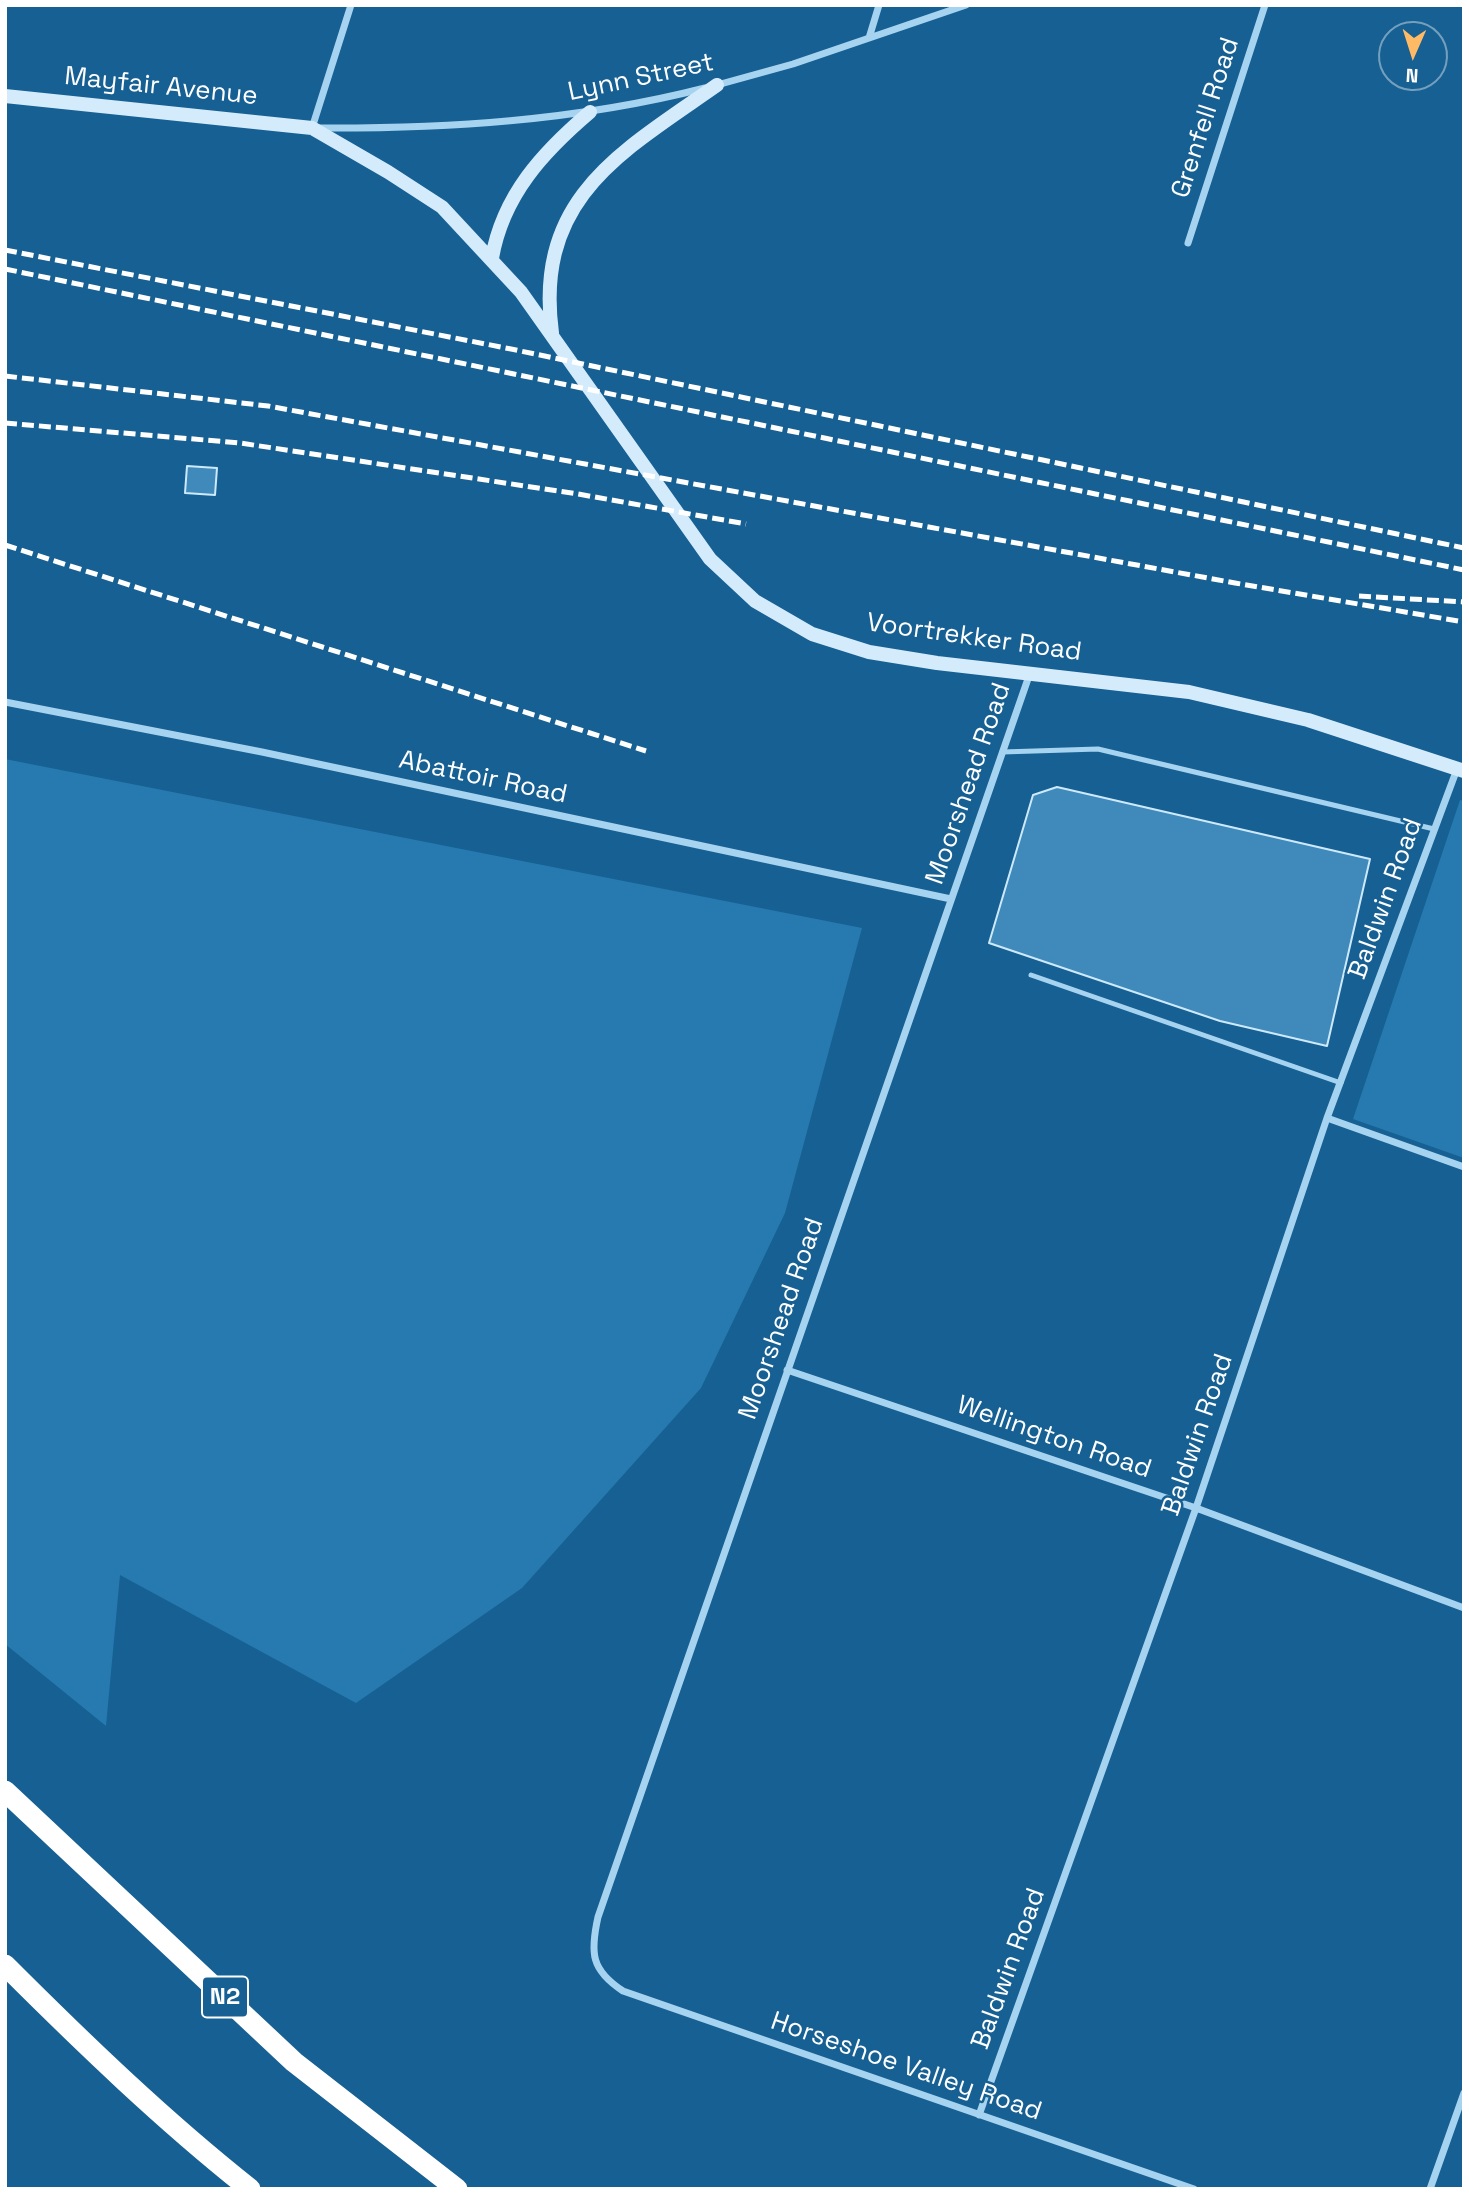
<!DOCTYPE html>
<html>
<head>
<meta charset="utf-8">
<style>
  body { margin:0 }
  #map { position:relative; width:1469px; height:2194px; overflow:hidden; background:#176093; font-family:"Space Grotesk",sans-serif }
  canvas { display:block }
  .frame { position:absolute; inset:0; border:7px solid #fff; pointer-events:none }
  .north { position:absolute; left:1378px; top:21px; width:70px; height:70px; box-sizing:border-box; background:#176093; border:2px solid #74a0be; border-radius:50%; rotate:183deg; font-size:19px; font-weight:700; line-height:28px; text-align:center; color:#fff }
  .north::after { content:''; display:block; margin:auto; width:24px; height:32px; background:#ffba65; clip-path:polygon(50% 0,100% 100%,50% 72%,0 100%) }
</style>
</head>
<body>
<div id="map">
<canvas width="1469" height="2194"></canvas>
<div class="frame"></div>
<div class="north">N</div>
</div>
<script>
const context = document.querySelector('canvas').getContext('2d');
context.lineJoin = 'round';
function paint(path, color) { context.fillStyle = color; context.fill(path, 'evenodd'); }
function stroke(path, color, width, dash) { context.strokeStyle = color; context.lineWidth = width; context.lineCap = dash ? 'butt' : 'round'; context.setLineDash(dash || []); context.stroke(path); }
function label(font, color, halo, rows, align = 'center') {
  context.font = font + ' "Space Grotesk",sans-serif'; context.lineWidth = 5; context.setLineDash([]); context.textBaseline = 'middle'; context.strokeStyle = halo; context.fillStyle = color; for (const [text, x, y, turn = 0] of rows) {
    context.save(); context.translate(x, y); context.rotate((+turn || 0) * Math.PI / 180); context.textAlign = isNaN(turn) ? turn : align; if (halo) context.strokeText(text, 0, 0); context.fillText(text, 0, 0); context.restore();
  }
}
const green = new Path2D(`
  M5,759l857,169 -77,285 -84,175 -179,200 -166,115 -236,-128 -14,151 -101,-82z
  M1460,800l4,1v357l-111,-39z`);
const building = new Path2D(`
  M187,466l30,2 -2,27 -30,-2z
  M1057,787l313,72 -43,187 -107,-25 -231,-78 44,-148z`);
const lane = new Path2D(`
  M1002,752l96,-3 336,80
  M1031,975l310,108`);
const street = new Path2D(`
  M351,5l-39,123c133,1 264,-7 393,-40
  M869,38l10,-33
  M717,85l76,-21 173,-59
  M1188,243l77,-238
  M1030,673l-432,1244c-8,36 -7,53 25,74l571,198
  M5,702l257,50 689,147
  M1327,1118l137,49
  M787,1370l409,138 268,100
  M979,2115l217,-607 131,-390 130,-349
  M1430,2189l34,-96`);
const secondary = new Path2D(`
  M5,96l307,32 76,44 54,35 79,85 189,267 45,42 57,33 57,18 68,11 252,29 119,28 156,51
  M492,258c11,-63 51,-106 98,-146
  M552,333c-18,-135 68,-180 165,-248`);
const highway = new Path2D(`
  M5,1791l289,271 163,127
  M5,1965c78,78 159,156 245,224`);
const rail = new Path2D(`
  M5,250l506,99 953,199
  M5,269l1459,301
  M5,376l263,30 967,177 229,39
  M5,423l235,20 338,51 168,30
  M5,545l641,206
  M1359,596l105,6`);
const shields = [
  [225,1997,46]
];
const shieldNames = [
  ["N2",225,1997]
];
const streetNames = [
  ["Lynn Street",641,78,-12],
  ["Mayfair Avenue",161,87,6],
  ["Grenfell Road",1206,118,-72],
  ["Voortrekker Road",974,638,8],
  ["Abattoir Road",483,778,12],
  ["Moorshead Road",969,784,-71],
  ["Baldwin Road",1386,899,-70],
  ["Moorshead Road",782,1319,-71],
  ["Baldwin Road",1198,1435,-71],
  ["Wellington Road",1054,1438,19],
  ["Baldwin Road",1009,1969,-70],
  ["Horseshoe Valley Road",906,2067,19]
];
paint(green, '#267aaf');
paint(building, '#3f8aba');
stroke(building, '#cde9fc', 2);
stroke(lane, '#a6d3f0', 5);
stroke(street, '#a6d3f0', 7);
stroke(secondary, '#d4ebfb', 14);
stroke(highway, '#fff', 21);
stroke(rail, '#fff', 5, [12, 5]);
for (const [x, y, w] of shields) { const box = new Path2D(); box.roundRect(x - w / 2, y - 20.5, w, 41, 5); context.fillStyle = '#176093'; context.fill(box); stroke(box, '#fff', 2); }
label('bold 24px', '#fff', null, shieldNames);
label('26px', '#fff', '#176093', streetNames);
</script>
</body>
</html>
